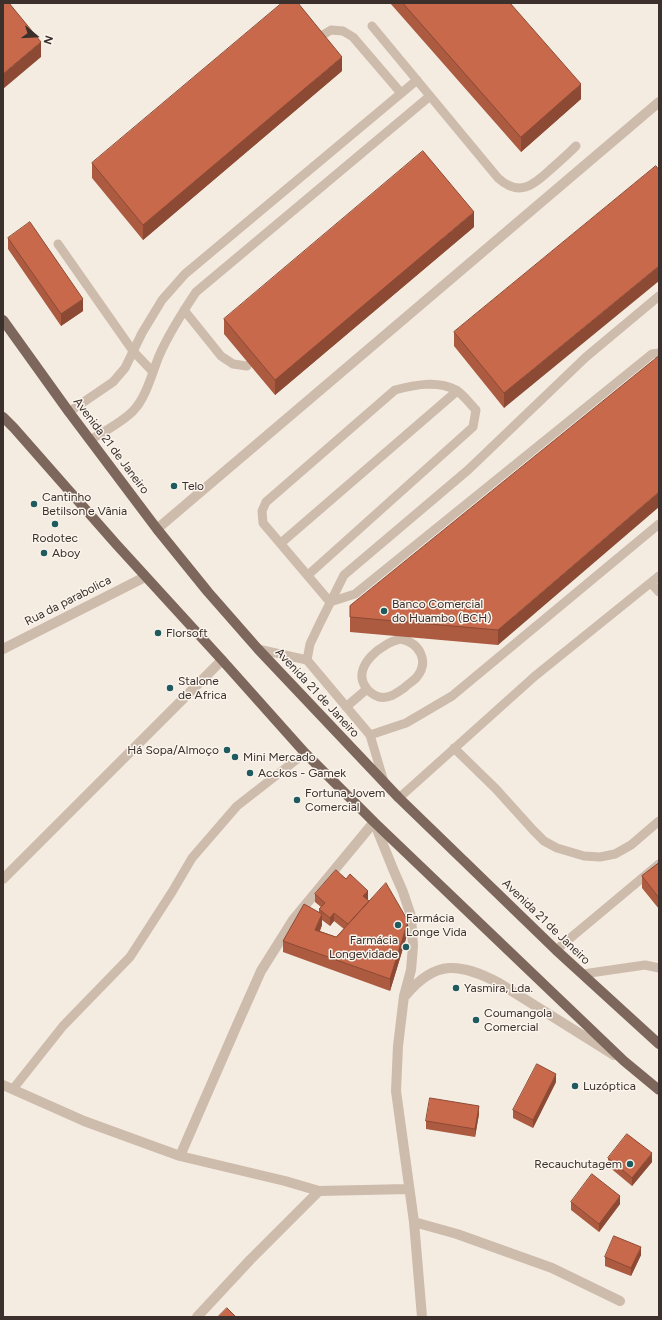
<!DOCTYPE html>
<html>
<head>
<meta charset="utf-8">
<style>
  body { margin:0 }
  #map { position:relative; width:662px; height:1320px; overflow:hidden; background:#f4ebe1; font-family:Figtree,sans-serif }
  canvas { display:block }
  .frame { position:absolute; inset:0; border:4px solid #3b302b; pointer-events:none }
  .north { position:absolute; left:16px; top:16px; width:40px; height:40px; -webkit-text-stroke:3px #fbf5ee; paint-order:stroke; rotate:108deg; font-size:11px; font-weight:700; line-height:16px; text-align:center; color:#3b302b }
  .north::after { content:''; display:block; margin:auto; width:14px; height:18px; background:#3b302b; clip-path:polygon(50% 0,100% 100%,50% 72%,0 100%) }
</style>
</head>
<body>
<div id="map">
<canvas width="662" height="1320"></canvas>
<div class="frame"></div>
<div class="north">N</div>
</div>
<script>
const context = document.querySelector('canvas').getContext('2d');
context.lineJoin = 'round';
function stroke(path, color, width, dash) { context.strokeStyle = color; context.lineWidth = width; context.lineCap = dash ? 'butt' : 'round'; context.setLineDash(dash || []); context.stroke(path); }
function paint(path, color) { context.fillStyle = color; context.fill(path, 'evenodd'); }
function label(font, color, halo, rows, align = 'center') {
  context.font = font + ' Figtree,sans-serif'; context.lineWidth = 3; context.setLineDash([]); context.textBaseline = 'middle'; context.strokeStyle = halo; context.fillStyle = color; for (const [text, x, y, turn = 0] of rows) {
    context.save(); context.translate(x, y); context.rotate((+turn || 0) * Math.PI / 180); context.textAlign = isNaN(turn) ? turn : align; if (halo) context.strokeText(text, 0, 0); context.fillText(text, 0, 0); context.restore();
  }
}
const service = new Path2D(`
  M372,26l126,152c21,19 35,8 53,-9 8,-7 17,-15 25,-23
  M321,36l10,-6 12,1 10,6 48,56
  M58,244l75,107 20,21
  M184,310l37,46 12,8 14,2
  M69,412l44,-30 12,-14 17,-35 20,-33 23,-26 232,-194
  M90,440c15,-9 31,-17 43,-29 13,-13 19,-38 26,-55 10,-23 23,-43 37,-64l234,-196
  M281,543l176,-152
  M308,575l165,-148 3,-17c-6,-6 -13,-16 -20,-20 -19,-10 -42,-5 -61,0l-129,112 -4,9 1,12 67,79
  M651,583l8,9
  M330,602l25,-8 297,-240 7,-1
  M401,639c19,4 29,23 15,39 -4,4 -8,6 -12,10 -7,5 -15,11 -25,9 -6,-2 -11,-6 -14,-11 -13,-20 18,-44 36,-47z
  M258,649l49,11 63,75 14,47
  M307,660l3,-16 10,-21 24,-48 124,-105 118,-113 73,-61
  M346,707l21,-18
  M370,735l36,-12 46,-27 207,-172
  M454,748l42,41 37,41 11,11 13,7 27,8 16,1 15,-3 16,-9 28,-24
  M399,798l136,-122 124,-100
  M556,950l103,-86
  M583,974l62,-9 14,3
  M13,1089l50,-63 67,-69 42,-65 20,-34 45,-52 68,-53`);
const minor = new Path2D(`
  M157,529l502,-427
  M3,649l142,-72
  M3,879l219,-219
  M406,995c30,-36 54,-32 93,-12l115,72
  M3,1085l81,36 96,35 105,25 34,10 89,-2
  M180,1156l57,-131 24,-54 32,-51 81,-98 19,47 10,23 8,24 2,30 -2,24 -7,26 -6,50 -2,45 18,131 8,95
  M414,1222l43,12 95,34 68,33
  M197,1317l53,-57 69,-69`);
const primary = new Path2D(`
  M3,320l66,92 88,117 51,63 50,57 141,149 157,152 103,94
  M3,417l11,11 102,116 106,116 83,93 69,69 250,239 35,29`);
const wall = new Path2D(`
  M390,3h120l71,96 -60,53z
  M342,71l-199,169 -51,-62v-15z
  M656,166l-152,242 -50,-62v-14z
  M474,227l-199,168 -51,-61v-15z
  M8,238l75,73 -22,15 -53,-77z
  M659,356l-161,289 -148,-13v-26z
  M659,863v46l-17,-21v-12z
  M315,894l53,5 -1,1 41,32 -18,59 -107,-39v-11l36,-29v-3l2,-2 -6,-5zM322,920l8,6 4,-5 10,8 -8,8 -16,-6 2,-6z
  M556,1082l-23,46 -20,-10v-8z
  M479,1114l-4,23 -49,-8v-8z
  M608,1158l44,4 -20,24 -24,-20z
  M571,1202l49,2 -21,28 -28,-22z
  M641,1255l-10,21 -26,-10v-9z`);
const shadedWall = new Path2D(`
  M41,42v15l-38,32v-15z
  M342,57v14l-199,169v-15z
  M581,84v15l-60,53v-15z
  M474,212v15l-199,168v-15z
  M659,266v15l-155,127v-15z
  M83,299v12l-22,15v-12z
  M659,492v15l-161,138v-15z
  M368,891v8l-5,5v-8z
  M334,913v8l-4,5v-8z
  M322,914v11l-7,17v-12z
  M408,921v11l-18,59v-12z
  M556,1074v8l-23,46v-8z
  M479,1106v8l-4,23v-8z
  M652,1153v9l-20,24v-8z
  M620,1196v8l-21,28v-8z
  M641,1247v8l-10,21v-8z`);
const building = new Path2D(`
  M3,3h6l32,39 -38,32z
  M282,3h16l44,54 -199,168 -51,-62z
  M403,3h107l71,81 -60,53z
  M423,151l51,61 -199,168 -51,-61z
  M656,166l3,4v96l-155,127 -50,-61z
  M30,222l53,77 -22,15 -53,-76z
  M659,356v136l-161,138 -148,-13v-11z
  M659,863v35l-17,-22z
  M336,870l10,9 4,-5 18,17 -5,5 6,5 -21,23 -14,-11 -4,5 -11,-9 6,-6 -10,-9z
  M386,883l22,38 -18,58 -107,-38 21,-37 18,10 -7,16 21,7z
  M537,1064l19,10 -23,46 -20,-10z
  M430,1098l49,8 -4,23 -49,-8z
  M627,1134l25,19 -20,25 -24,-20z
  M592,1174l28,22 -21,28 -28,-22z
  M614,1236l27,11 -10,21 -26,-11z
  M227,1308l9,9h-18z`);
const markers = [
  [174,486,4,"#1f5a5e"],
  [34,504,4,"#1f5a5e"],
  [55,524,4,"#1f5a5e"],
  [44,553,4,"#1f5a5e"],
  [384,611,4,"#1f5a5e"],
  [158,633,4,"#1f5a5e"],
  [170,688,4,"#1f5a5e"],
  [227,750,4,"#1f5a5e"],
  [235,757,4,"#1f5a5e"],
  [250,773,4,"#1f5a5e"],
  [297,800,4,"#1f5a5e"],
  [398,925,4,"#1f5a5e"],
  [406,947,4,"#1f5a5e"],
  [456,988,4,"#1f5a5e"],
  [476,1020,4,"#1f5a5e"],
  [575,1086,4,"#1f5a5e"],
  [630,1164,4,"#1f5a5e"]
];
const streetNames = [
  ["Avenida 21 de Janeiro",111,446,53],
  ["Rua da parabolica",68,601,-27],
  ["Avenida 21 de Janeiro",317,693,47],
  ["Avenida 21 de Janeiro",546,922,44]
];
const poiNames = [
  ["Telo",182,486],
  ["Cantinho",42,497],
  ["Betilson e Vânia",42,511],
  ["Rodotec",55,538,"center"],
  ["Aboy",52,553],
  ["Banco Comercial",392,604],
  ["do Huambo (BCH)",392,618],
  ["Florsoft",166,633],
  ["Stalone",178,681],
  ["de Africa",178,695],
  ["Há Sopa/Almoço",219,750,"right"],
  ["Mini Mercado",243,757],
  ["Acckos - Gamek",258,773],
  ["Fortuna Jovem",305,793],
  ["Comercial",305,807],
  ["Farmácia",406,918],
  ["Longe Vida",406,932],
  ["Farmácia",398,940,"right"],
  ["Longevidade",398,954,"right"],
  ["Yasmira, Lda.",464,988],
  ["Coumangola",484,1013],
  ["Comercial",484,1027],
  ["Luzóptica",583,1086],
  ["Recauchutagem",622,1164,"right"]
];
stroke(service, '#cdbbac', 9);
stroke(minor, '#cdbbac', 10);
stroke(primary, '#7d675c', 10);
paint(wall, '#ac5a40');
paint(shadedWall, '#8c4a34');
paint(building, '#c8694b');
stroke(building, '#8c4a34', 1);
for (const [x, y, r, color] of markers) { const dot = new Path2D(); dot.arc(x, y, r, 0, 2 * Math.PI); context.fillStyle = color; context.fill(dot); stroke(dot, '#fbf5ee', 1.5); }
label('12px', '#3b302b', '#fbf5ee', streetNames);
label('12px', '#3b302b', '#fbf5ee', poiNames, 'left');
</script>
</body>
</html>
